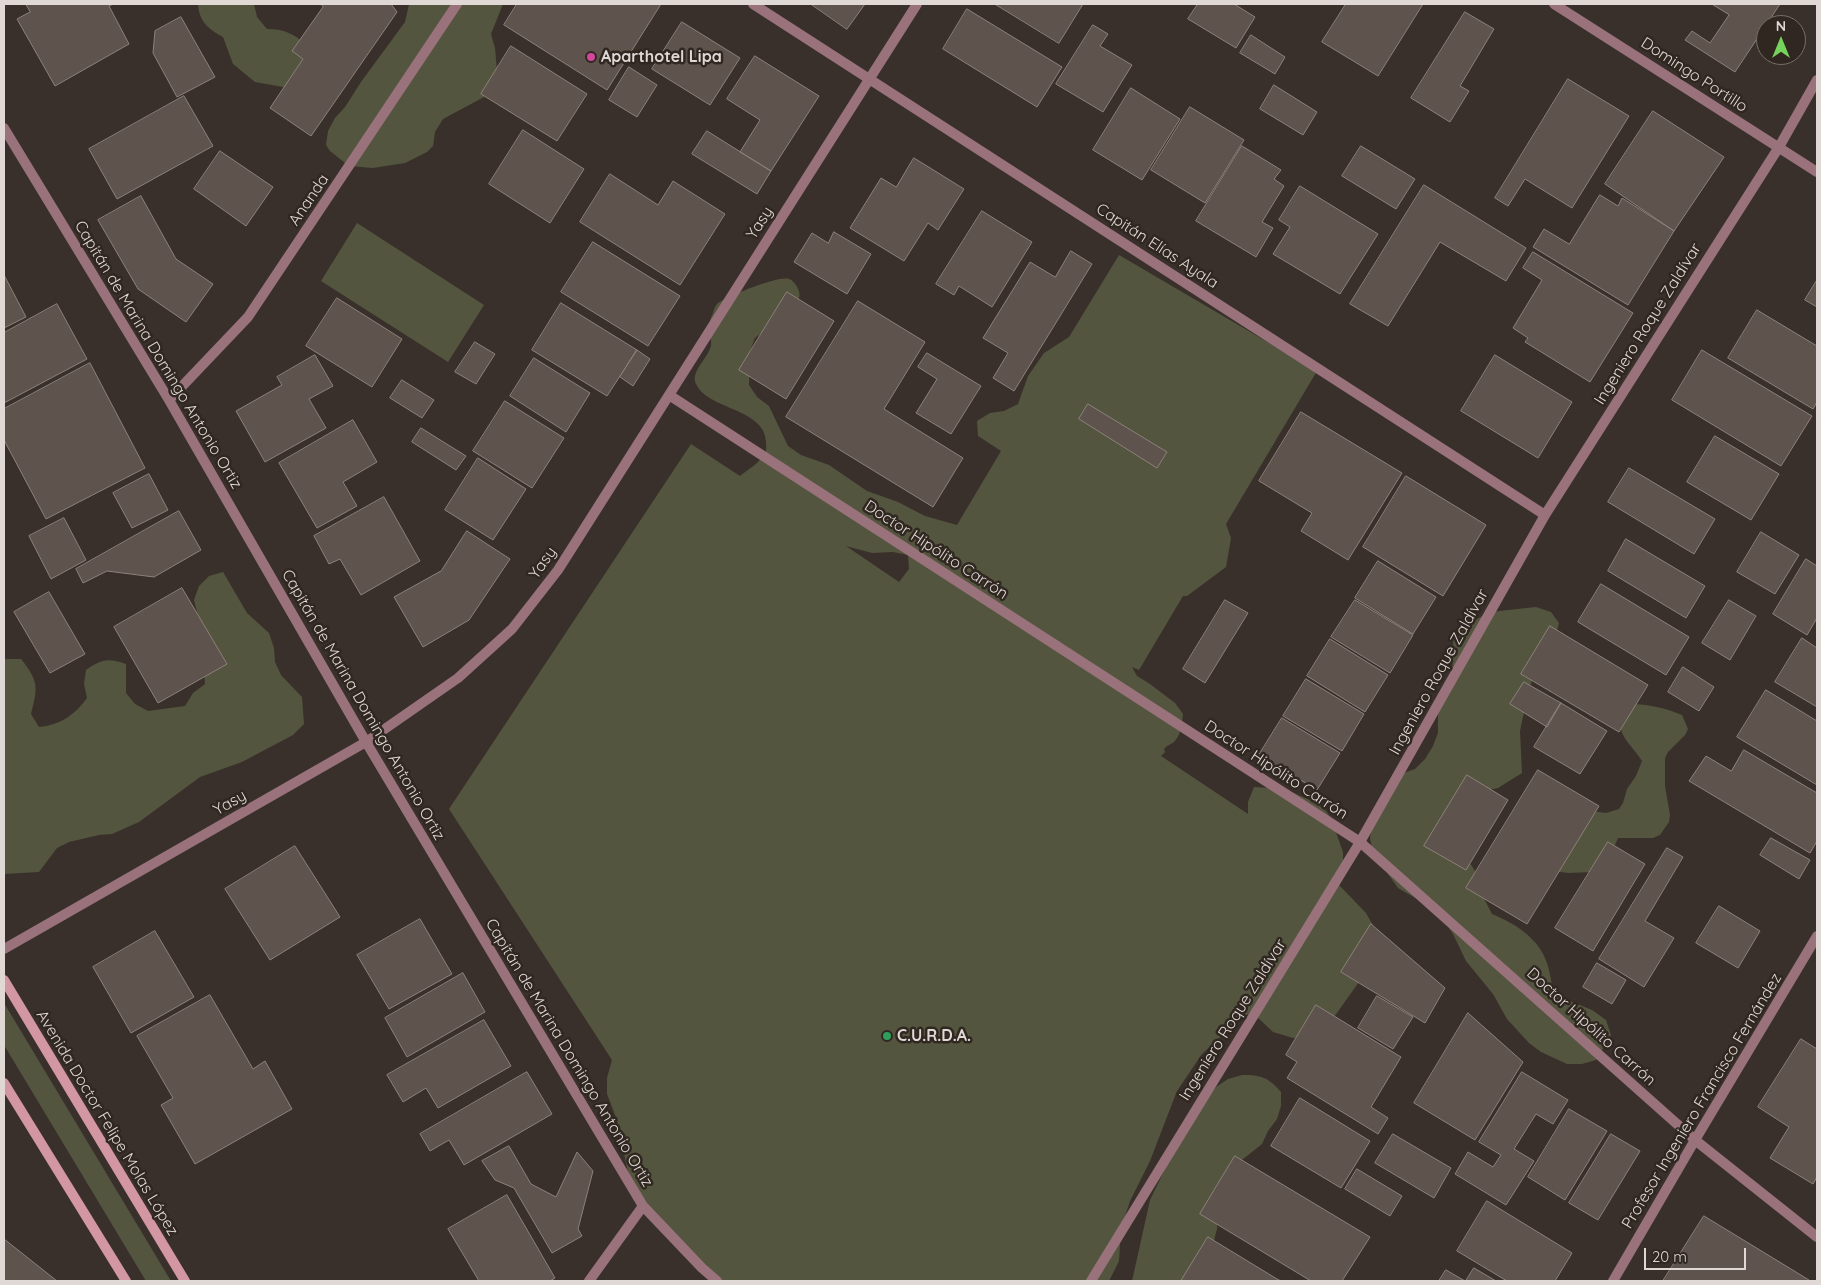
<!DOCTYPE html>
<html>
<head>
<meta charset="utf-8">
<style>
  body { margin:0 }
  #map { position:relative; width:1821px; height:1285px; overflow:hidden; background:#3a302b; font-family:Quicksand,sans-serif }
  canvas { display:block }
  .frame { position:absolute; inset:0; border:5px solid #dfd8d5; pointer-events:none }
  .north { position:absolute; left:1756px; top:15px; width:50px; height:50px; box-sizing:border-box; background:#302721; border:1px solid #766e69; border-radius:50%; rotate:0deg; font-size:14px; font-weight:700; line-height:20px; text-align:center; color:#dfd8d5 }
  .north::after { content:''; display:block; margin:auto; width:18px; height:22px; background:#75d25b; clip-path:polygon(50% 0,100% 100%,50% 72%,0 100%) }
  .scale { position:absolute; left:1644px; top:1248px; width:102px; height:22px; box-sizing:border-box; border:2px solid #dfd8d5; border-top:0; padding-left:6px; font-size:15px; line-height:18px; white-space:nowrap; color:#dfd8d5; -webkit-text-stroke:4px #302721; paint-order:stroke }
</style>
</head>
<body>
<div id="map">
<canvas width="1821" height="1285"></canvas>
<div class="frame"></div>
<div class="north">N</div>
<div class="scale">20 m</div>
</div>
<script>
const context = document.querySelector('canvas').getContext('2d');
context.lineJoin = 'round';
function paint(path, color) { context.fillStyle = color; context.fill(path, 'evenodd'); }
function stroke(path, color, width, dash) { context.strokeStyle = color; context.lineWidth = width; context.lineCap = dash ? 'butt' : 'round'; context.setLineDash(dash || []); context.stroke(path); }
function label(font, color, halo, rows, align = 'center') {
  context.font = font + ' Quicksand,sans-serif'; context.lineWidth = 5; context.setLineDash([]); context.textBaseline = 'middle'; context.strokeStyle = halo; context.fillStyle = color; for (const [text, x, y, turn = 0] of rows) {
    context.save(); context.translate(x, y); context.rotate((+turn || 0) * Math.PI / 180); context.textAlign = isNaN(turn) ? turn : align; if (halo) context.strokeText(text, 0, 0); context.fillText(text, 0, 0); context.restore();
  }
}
const green = new Path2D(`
  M198,4h56l3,13 10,12c16,0 26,4 38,15l2,14 -10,26 -14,3 -28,-5 -22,-18 -10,-27c-15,-8 -24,-16 -25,-33z
  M409,4h94l-12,30 4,14 2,23 -4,15 -9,11 -41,22 -8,13 -2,14 -6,6 -22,11 -32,5 -24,-2 -19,-15 -4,-6 2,-14 7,-13 10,-11 16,-25 44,-60z
  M357,223l127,82 -36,57 -127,-81z
  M1119,255l198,116 -91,153 5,14 -5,29 -39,29h-4l-44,74 -7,-3 5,9 13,8 25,19 8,11c-1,9 -2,21 -9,28 -4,3 -7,3 -10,7l1,3 -4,4 87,58v-12l6,-15 31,2 29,13 12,9 5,7 12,34v8l-6,15 1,9 28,29 8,14 -15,55 -30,42 -28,13 -8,1 -20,-6 -17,-16 -7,-2 -6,2 -41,38 -25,37 -27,70 -20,40 -9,28 -2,32 -10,20h-390l-72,-77 -18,-27 -12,-57 -10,-26v-16l5,-18 -163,-251 242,-365 49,32c7,-6 21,-14 25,-23 2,-3 1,-7 1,-11 -1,-34 -58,-32 -70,-58 -6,-12 12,-26 15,-38 1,-6 -2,-12 -2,-19 0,-4 2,-10 4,-14 1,-4 2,-7 5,-10 10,-7 61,-28 71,-24 4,1 7,6 8,8 4,7 3,11 -1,18l-41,33 -5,13 -1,34 8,12 12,9 19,40 13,9 28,10 38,26 31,11 27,14 32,9 44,-74 -23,-15 -1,-15 13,-8 14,-2 14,-7 10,-28 16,-23 25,-16zM846,546l26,7 21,-1 15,3 1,14 -10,13z
  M223,572l24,41 22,20 5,15 1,14 6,13 21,22 2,27 -11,11 -51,27 -42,15 -61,45 -27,12 -13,1 -30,7 -12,6 -18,24 -35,2v-213l2,-2h15c18,23 17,28 10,55l8,13c21,-2 36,-12 48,-29l-3,-14 2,-14c16,-11 22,-12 40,-6v29l9,11 13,7 37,-5 8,-13 12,-9 -4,-56 -7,-28 5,-14 10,-10z
  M1536,607l15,5 8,11 -4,15 -16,24 -10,27 -9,42 2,42 -24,15 -14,3 -20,67 8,8 6,11 -1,8 15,29c22,9 47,24 55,49 3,9 4,18 6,27l12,9 27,11 14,10 5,15 -15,25 -14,4h-15l-26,-12 -12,-9 -22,-24 -14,-25 -27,-33 -13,-27 -8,-12 -21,-19 -26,-15 -25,-35 -3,-15 2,-14 29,-50 14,-5 10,-10 8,-13 5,-13v-29l15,-26 -1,-28 2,-13 10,-11 26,-14z
  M1630,704c19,0 35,4 52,11l6,14 -3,6 -17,17 -3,6v28l5,29 -1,7 -9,13 -7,3h-35l-3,7v7l-22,20 -24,1 -17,-2 30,-61 24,3 13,-4 4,-6 4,-14 9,-13 6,-15c-14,-22 -33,-30 -12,-57z
  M4,1003l167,278h-25l-142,-236z
  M1242,1075c19,0 26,2 39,17v14l-4,13 -9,12 -6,13 -35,28 -8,13 -2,44 -10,39 4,13h-79l18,-81 44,-91 22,-22 12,-8z`);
const building = new Path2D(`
  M26,4h87l-4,2 20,38 -74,42 -38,-67 13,-7z
  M321,4h70l6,8 -86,124 -41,-28 33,-49 -11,-8 31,-44z
  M517,4h144l-54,86 -103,-65z
  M811,4h54l-18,25z
  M995,4h88l-24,39z
  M1198,4h36l21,13 -19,31 -48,-29z
  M1346,4h77l-45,72 -56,-34z
  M1712,4h68l-45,68 -50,-32 7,-9 18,12 19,-28z
  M967,9l95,58 -25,40 -94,-58z
  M1465,12l29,17 -34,57 9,5 -19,31 -39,-24z
  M181,17l34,60 -38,20 -24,-44 2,-22z
  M682,22l58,36 -30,47 -58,-36z
  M1093,25l15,9 -8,12 32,19 -29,47 -47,-28z
  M1251,35l34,22 -10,17 -35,-21z
  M511,46l76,48 -30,47 -76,-47z
  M755,56l64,40 -48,75 -31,-19 20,-32 -33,-21z
  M629,67l28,18 -20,32 -28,-17z
  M1568,79l61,37 -57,92 -47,-29 -17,27 -13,-8z
  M1274,85l43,27 -14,23 -43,-26z
  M1131,88l49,31 -38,61 -49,-30z
  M184,96l29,50 -96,53 -28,-50z
  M1190,107l54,33 -39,63 -54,-33z
  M1653,111l71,46 -50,74 -69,-47z
  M523,130l61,39 -34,54 -61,-39z
  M707,131l64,40 -14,23 -65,-40z
  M1242,146l39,24 -7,9 10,7 -22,36 11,6 -17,29 -60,-36z
  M1361,146l54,33 -19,30 -54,-33z
  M220,151l53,36 -27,39 -52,-37z
  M914,158l50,31 -26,41 -10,-7 -24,38 -54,-33 31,-50 15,9z
  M610,174l48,31 15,-24 52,33 -45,71 -100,-63z
  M1424,185l102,63 -20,33 -66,-39 -52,84 -38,-22z
  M1300,186l78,48 -38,60 -67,-40 17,-27 -11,-7z
  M1600,195l18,11 4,-8 52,33 -46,74 -95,-58 11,-18 25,15z
  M141,196l35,63 37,25 -27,38 -48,-33 -40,-69z
  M982,211l50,31 -40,65 -33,-21 -5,9 -18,-11z
  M834,232l37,22 -24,40 -53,-32 18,-29 16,10z
  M593,242l87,54 -32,50 -87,-54z
  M1071,251l21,13 -78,127 -21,-13 15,-25 -25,-15 47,-76 25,15z
  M1533,252l100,61 -43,69 -65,-40 3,-4 -15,-10 29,-48 -19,-12z
  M4,275l22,42 -22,11z
  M1817,280v27l-12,-7z
  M787,292l47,29 -48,78 -47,-29z
  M337,298l65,41 -30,48 -66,-41z
  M858,301l67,41 -41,67 79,49 -30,49 -147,-90z
  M561,303l76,47 -30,46 -75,-46z
  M57,304l30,55 -83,44v-70z
  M1757,310l60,36v56l-4,7 -85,-51z
  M475,342l20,12 -19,30 -21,-12z
  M637,350l13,9 -17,27 -13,-9z
  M1702,350l110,66 -31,50 -109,-66z
  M927,353l54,33 -30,48 -35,-21 21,-34 -19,-12z
  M315,355l18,31 -24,13 17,29 -61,34 -29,-51 46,-26 -5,-8z
  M1495,355l77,47 -34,56 -77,-47z
  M534,358l56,35 -24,39 -56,-36z
  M90,363l55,105 -99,51 -42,-79v-31z
  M402,380l32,20 -12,18 -32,-20z
  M505,401l59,37 -32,50 -59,-37z
  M1088,404l79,48 -10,16 -78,-49z
  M1301,412l101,61 -54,87 -47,-29 11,-18 -53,-32z
  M353,420l24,42 -34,20 14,24 -40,22 -38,-65z
  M421,428l45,28 -10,14 -44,-28z
  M1715,436l64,38 -28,46 -64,-38z
  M478,458l48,31 -33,51 -48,-30z
  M1629,468l86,51 -21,35 -86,-52z
  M149,474l19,36 -36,18 -19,-35z
  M1406,476l80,49 -43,71 -80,-49z
  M384,497l36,64 -59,34 -21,-36 -11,5 -15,-28z
  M179,511l22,39 -47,27 -47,-6 -24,12 -7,-14z
  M64,518l22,42 -35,19 -22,-43z
  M467,531l43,28 -41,61 -46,27 -29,-50 47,-26z
  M1761,532l38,23 -24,39 -38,-22z
  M1626,539l79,47 -19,32 -78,-47z
  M1806,559l11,7v52l-10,17 -34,-21z
  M1378,561l58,36 -23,37 -58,-36z
  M1601,584l88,53 -23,38 -88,-53z
  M182,588l45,76 -69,39 -44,-76z
  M49,592l36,62 -35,19 -36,-61z
  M1225,600l23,13 -43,70 -22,-14z
  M1355,600l58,35 -23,38 -59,-36z
  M1729,600l27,16 -26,44 -28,-17z
  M1550,626l98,59 -29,47 -98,-58z
  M1802,638l15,10v59l-42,-25z
  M1330,639l58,36 -23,37 -58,-36z
  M1683,667l31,20 -15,24 -31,-19z
  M1306,679l58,35 -22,37 -59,-35z
  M1524,682l37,21 -14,24 -37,-23z
  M1766,690l51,31v64l-80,-48z
  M1561,703l46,28 -27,43 -46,-27z
  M1282,718l58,35 -23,37 -58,-35z
  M1744,750l73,43v48l-7,12 -121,-72 17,-25 25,15z
  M1538,770l61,36 -72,118 -61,-36z
  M1467,775l41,25 -42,70 -42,-24z
  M1771,838l39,22 -11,19 -39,-24z
  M1608,842l37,22 -52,87 -38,-23z
  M295,846l45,71 -70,43 -45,-71z
  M1667,848l16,9 -38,64 29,17 -30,49 -45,-28z
  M1719,906l41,25 -22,37 -42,-25z
  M420,919l32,55 -63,35 -32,-54z
  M1371,924l74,64 -20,35 -84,-51z
  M155,931l39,66 -63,36 -38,-66z
  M1597,963l29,17 -14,24 -29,-17z
  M463,973l22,39 -78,45 -22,-39z
  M210,995l43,74 12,-8 27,48 -97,55 -34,-59 12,-7 -36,-62z
  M1377,996l36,21 -20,32 -35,-21z
  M1316,1005l85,52 -30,50 17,11 -10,16 -91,-56 10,-16 -11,-7z
  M1468,1013l55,49 -48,78 -61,-37z
  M484,1020l27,46 -73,42 -12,-20 -23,14 -16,-27z
  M1801,1039l16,10v128l-4,7 -43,-26 19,-31 -31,-20z
  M527,1072l25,42 -88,51 -15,-25 -19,11 -10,-17z
  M1522,1072l46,28 -15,24 -17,-10 -22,35 20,12 -28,44 -51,-31 13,-22 25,15 8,-12 -22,-13z
  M1300,1098l70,43 -29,47 -70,-42z
  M1569,1109l38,22 -42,69 -37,-23z
  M1393,1134l58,34 -17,30 -59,-35z
  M1611,1134l29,17 -42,69 -29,-17z
  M509,1146l22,38 25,13 21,-45 16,19 -15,58 4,7 -30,17 -38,-65 -19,-8 -13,-19z
  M1235,1156l135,81 -28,44h-31l-111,-67z
  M1357,1169l45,27 -12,20 -45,-27z
  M507,1195l48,83 -5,3h-71l-31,-52z
  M1487,1201l85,52 -17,28h-48l-50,-30z
  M1704,1216l105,64v1h-146z
  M1208,1237l69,42 4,2h-100z
  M4,1239l53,42h-53z
  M1474,1268l22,13h-30z
  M1446,1270l19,11h-26z`);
const street = new Path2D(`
  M753,4l792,511
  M1554,4l263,168
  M4,128l165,272 197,342 277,464 59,62 15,13
  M669,395l691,447 335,298 122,97
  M169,400l79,-83 209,-313
  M4,949l362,-207 92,-64 54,-49 46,-59 359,-566
  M589,1281l54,-75
  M1091,1281l269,-439 185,-327 234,-368 38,-67
  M1613,1281l82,-141 122,-204`);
const secondary = new Path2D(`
  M4,980l181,301
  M4,1083l122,198`);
const markers = [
  [591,57,5,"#d1479c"],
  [887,1036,5,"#2e9e5b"]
];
const poiNames = [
  ["Aparthotel Lipa",601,57],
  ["C.U.R.D.A.",897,1036]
];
const streetNames = [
  ["Domingo Portillo",1694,75,33],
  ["Ananda",309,200,-56],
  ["Yasy",760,223,-58],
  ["Capitán Elías Ayala",1157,246,33],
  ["Ingeniero Roque Zaldívar",1648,324,-58],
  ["Capitán de Marina Domingo Antonio Ortiz",158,355,59],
  ["Doctor Hipólito Carrón",936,550,33],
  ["Yasy",543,563,-55],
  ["Ingeniero Roque Zaldívar",1439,672,-61],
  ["Capitán de Marina Domingo Antonio Ortiz",363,705,60],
  ["Doctor Hipólito Carrón",1276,770,33],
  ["Yasy",230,803,-30],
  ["Ingeniero Roque Zaldívar",1233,1020,-58],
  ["Doctor Hipólito Carrón",1591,1027,42],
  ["Capitán de Marina Domingo Antonio Ortiz",569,1053,59],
  ["Profesor Ingeniero Francisco Fernández",1702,1101,-59],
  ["Avenida Doctor Felipe Molas López",107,1123,59]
];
paint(green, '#53553f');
paint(building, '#5e534d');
stroke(building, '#8c817b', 1);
stroke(street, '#99727b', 10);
stroke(secondary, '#d396a3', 10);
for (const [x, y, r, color] of markers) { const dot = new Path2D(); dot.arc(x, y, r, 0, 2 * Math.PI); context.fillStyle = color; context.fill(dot); stroke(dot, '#302721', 2); }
label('bold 16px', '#dfd8d5', '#302721', poiNames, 'left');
label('16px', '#dfd8d5', '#302721', streetNames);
</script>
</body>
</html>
